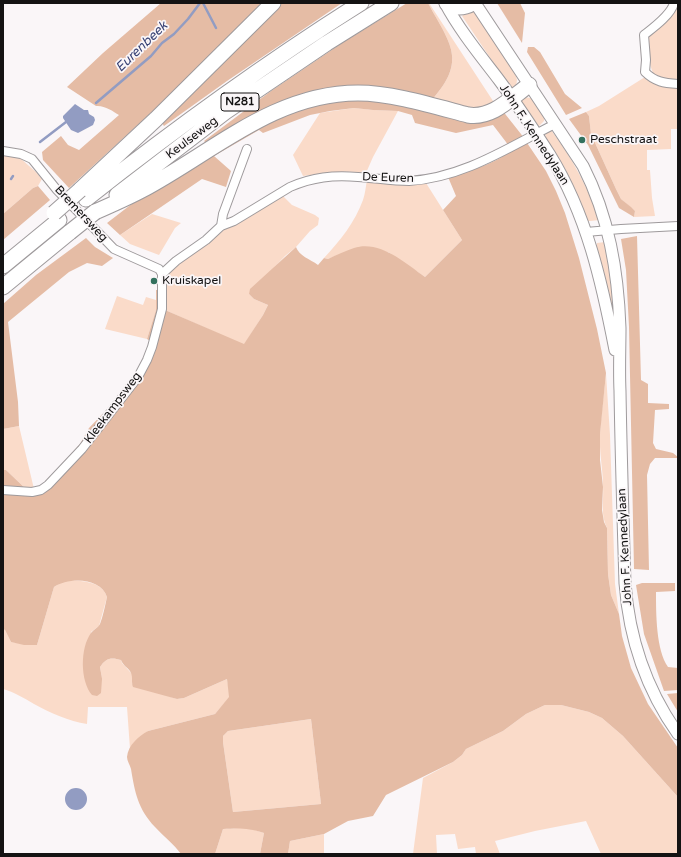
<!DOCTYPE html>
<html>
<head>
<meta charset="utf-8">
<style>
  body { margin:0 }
  #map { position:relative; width:681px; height:857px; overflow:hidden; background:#faf6f8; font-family:"Varela Round",sans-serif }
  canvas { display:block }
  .frame { position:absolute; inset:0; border:4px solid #141313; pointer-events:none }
</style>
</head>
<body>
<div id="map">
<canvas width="681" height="857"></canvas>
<div class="frame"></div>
</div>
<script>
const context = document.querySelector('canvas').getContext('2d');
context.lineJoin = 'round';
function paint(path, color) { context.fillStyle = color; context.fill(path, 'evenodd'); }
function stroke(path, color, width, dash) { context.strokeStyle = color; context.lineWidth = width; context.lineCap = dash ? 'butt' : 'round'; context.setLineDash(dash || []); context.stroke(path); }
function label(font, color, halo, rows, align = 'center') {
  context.font = font + ' "Varela Round",sans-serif'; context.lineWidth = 3.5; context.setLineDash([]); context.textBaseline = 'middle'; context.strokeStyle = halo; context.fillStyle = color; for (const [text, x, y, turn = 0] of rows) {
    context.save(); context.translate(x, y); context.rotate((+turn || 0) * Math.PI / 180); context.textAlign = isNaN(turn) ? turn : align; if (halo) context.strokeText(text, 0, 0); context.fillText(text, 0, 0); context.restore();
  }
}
const green = new Path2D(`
  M428,3h1l66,101 -17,6 -47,-9c37,-41 19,-57 -3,-98z
  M677,3l1,77c-7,-1 -17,0 -22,-4 -9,-7 -6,-31 -7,-41z
  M473,8l43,68 1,4 -1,6 -3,2 -6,-5 -45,-67z
  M645,77l33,9v43h-7v20l-24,1v20h3l2,28 3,18 -21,1 1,-6 -14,-12 -5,-10 -25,-55 -2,-18 -3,-4 13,-6z
  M524,97l7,1 13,20v3l-5,5 -3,-1 -16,-22 1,-4z
  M354,108l20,2 24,1 -25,46 -7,16c-21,-3 -42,0 -63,3l-10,-21 27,-42z
  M551,130c21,28 37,57 48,90l-8,1h-6c-7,-23 -16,-47 -30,-67 -4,-7 -12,-14 -9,-22z
  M3,154l17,4 16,14 6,7 -4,7 -5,2 -30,26z
  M367,179l59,4 36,57 -37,37 -37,-25 -48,2 -12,5 -4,-1c16,-17 31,-36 39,-58 2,-6 3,-14 4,-21z
  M279,192l13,13 23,10 4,3 -1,7 -8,6 -14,16 -11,9 -36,38 5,5 14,6 -5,10 -19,30 -79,-35v-33l4,-6 29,-23 44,-32z
  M152,214l29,9 -6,5 -16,27 -29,-11 -10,-9z
  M605,242h1l8,60 -1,3h-2l-15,-58 1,-4z
  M117,296l26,9 3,-8 10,3v10l-9,29 -42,-10z
  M606,374l4,61 5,149 4,30 -8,-19 -3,-21 -1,-46c-7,-14 -3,-27 -4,-42 0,-17 -4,-34 -3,-52 1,-20 4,-40 6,-60z
  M19,426l15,63 -7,1 -21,-20h-3v-41z
  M68,580c14,1 34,1 39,17l-8,29 -8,6 11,47 -2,-12c6,-9 11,-10 21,-7l1,3 10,11v10l45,15 7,-1 43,-19 3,18 -15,17 -67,17 -15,13 -3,5 -3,-42h-39l-1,17c-18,-3 -37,-11 -53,-20 -10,-6 -20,-12 -31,-15v-60l2,1 6,12 26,3 17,-58 6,-4z
  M545,705h16l28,7 13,6 21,18 55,61v57h-77l-15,-33 -51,10 -40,10 5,13h-24l-1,-7 -17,2 -3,-15 -19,1 1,19h-24l10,-76 30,-16 9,-7 4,-6 37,-18 23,-17z
  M311,719l10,85 -88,8 -10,-70v-6l5,-5z
  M239,828h10l15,5 -4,21h-45l8,-25z
  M324,834v20h-36l2,-13z`);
const forest = new Path2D(`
  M161,3h102l-72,73 -122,112 -26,-28 -1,-8 19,-16 7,9 11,5 40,-35c-6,-4 -15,-10 -23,-9l-29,-19 36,-34z
  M276,3h66l-115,78 -63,45 -5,-7z
  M407,3h21c22,41 40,57 3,98l-85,-12 -137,57 -5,-5 67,-50 71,-48z
  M497,3h23l5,10 -3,30z
  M528,47h6l6,5 25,42 17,14 -16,7 -39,-63z
  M359,98l47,6 96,6 19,24 25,37 10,20 9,22 14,45 18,71 9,44 -6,61v26l3,27 -1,23 2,12 3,6 1,46 3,21 8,19 3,22 9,32 17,36 30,44v49l-55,-61 -21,-18 -13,-6 -28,-7h-16l-19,9 -23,17 -37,18 -4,6 -9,7 -67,33 -13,21 -25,5 -24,13 -34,7 -2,13h-28l4,-21c-16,-5 -24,-5 -41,-4l-8,25h-34c-7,-10 -17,-17 -26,-27 -17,-18 -20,-34 -24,-58 -1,-4 -4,-8 -4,-12 1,-12 12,-21 21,-26l67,-17 14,-17 -2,-18 -43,19 -7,1 -44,-12c-2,-5 0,-9 -2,-14 -2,-5 -8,-7 -10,-13 -10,-3 -15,-2 -21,7l2,12 -1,14 -4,3 -5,-1c-12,-14 -12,-47 -1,-62 3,-4 7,-5 9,-9 3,-8 5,-18 7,-27 -6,-20 -39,-20 -53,-10l-17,58h-13l-13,-3 -6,-12 -2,-1v-159h3l21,20 13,-2 40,-44 9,-16 22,-23 25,-31 7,-12 7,-21 -3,-2 9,-29v-20l9,-1v21l79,34 19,-29 5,-10 -14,-6 -5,-5 1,-5 46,-42c3,9 14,12 22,18l6,-7 4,1c8,-4 17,-8 26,-11 26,-8 51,15 71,29l37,-37 -19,-30 13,-14 -8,-19c17,-4 52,-15 63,-27l-5,-8 -13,-17 -37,8 -41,-10 -3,-8 -14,-4 -25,-1 -19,-2 -24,3 -20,4 -47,18 -4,-3 -45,26 17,15 -5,16 -24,-8 -82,56 -13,-12 39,-30 62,-39 94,-48zM311,719l10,85 -88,8 -10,-70v-6l5,-5z
  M586,112l3,4 2,18 25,55 5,10 10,8 4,4 -1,6 -15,-9 -31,-63 -19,-26z
  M38,186l12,14 -47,40v-26l30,-26z
  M637,236l4,144 7,4v19l21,1v5l-14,1 -2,33 3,6 17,4 5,4v1h-23l-5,6 -3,11 2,95 -15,-1 -5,-242 -3,-57 -5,-31z
  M86,238l9,9 18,11 -11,8 -15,-3 -18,9 -61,50 10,80 1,24 -16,3v-125l33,-29z
  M642,583h33v8l-19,1c0,21 0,58 12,75l10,1v22l-14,1 -20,-57 -8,-49z
  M678,693v19l-11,-18z`);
const water = new Path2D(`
  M75,104l9,6h4l1,4 5,3 1,3 -2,5 -15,8 -7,-3 -8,-12v-2z
  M65 799a11 11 0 1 1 22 0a11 11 0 1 1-22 0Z`);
const stream = new Path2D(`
  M203,3l13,25
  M96,103l55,-47 11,-13 12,-9 14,-15 12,-16
  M40,142l26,-20
  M11,179l2,-3`);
const street = new Path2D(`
  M674,3c-3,12 -21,25 -30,32l2,25 -1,12c10,10 19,11 33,12
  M3,151l18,3 11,5 25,31 57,59 45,20 3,5
  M221,226l2,-12 24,-65
  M586,232l35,-3 57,-3
  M162,274l14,-13 30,-21 15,-14 13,-5 56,-34c23,-10 43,-12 68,-10 17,1 34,4 51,4 54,-3 100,-34 146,-57
  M3,490l29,2 9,-2 7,-5 34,-36 56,-72 9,-17 5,-13 10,-38v-35`);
const secondary = new Path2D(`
  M445,3c15,28 35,52 54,77 18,24 35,50 51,75 37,60 52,128 65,195
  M475,3l108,163c26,51 35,105 37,162 0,21 -1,42 0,63 1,64 3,128 5,192 4,54 21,106 53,151`);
const highway = new Path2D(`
  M447,3c9,6 17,5 26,0
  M80,190l76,-71 117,-116
  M117,195l108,-83 102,-69 64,-40
  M86,199c89,-70 180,-136 275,-196
  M95,212c16,-7 32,-14 47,-22 70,-37 132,-97 216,-97 34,0 76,13 110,22 24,4 43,-17 61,-30
  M3,266l56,-46
  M3,287l67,-55`);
const highwayBridge = new Path2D(`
  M54,213l26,-23
  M70,232l25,-20`);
const markers = [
  [582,140,4,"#33715e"],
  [154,281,4,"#33715e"]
];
const shields = [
  [240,102,38]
];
const shieldNames = [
  ["N281",240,102]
];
const streetNames = [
  ["John F. Kennedylaan",534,135,57],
  ["Keulseweg",192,138,-37],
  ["De Euren",388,178,2],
  ["Bremersweg",81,214,47],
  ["Kleekampsweg",113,408,-53],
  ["John F. Kennedylaan",625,547,-93]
];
const poiNames = [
  ["Peschstraat",590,140],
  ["Kruiskapel",162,281]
];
const waterNames = [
  ["Eurenbeek",142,47,-44]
];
paint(green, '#fadbc9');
paint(forest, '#e5bca5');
paint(water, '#929cc2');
stroke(stream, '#929cc2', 2.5);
stroke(street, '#9e9a9c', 10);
stroke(secondary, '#9e9a9c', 13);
stroke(highway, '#9e9a9c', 17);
stroke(street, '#fff', 8);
stroke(secondary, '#fff', 11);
stroke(highway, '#fff', 15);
stroke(highwayBridge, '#9e9a9c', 17, []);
stroke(highwayBridge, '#fff', 15);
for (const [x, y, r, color] of markers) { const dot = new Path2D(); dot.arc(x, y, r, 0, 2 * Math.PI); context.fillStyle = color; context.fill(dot); stroke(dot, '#faf6f8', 1.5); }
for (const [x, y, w] of shields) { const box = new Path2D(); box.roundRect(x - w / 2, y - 9, w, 18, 3); context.fillStyle = '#faf6f8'; context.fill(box); stroke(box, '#141313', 1); }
label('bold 11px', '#141313', null, shieldNames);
label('12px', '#141313', '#faf6f8', streetNames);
label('12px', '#141313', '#faf6f8', poiNames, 'left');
label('italic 13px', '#374174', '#faf6f8', waterNames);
</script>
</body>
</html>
